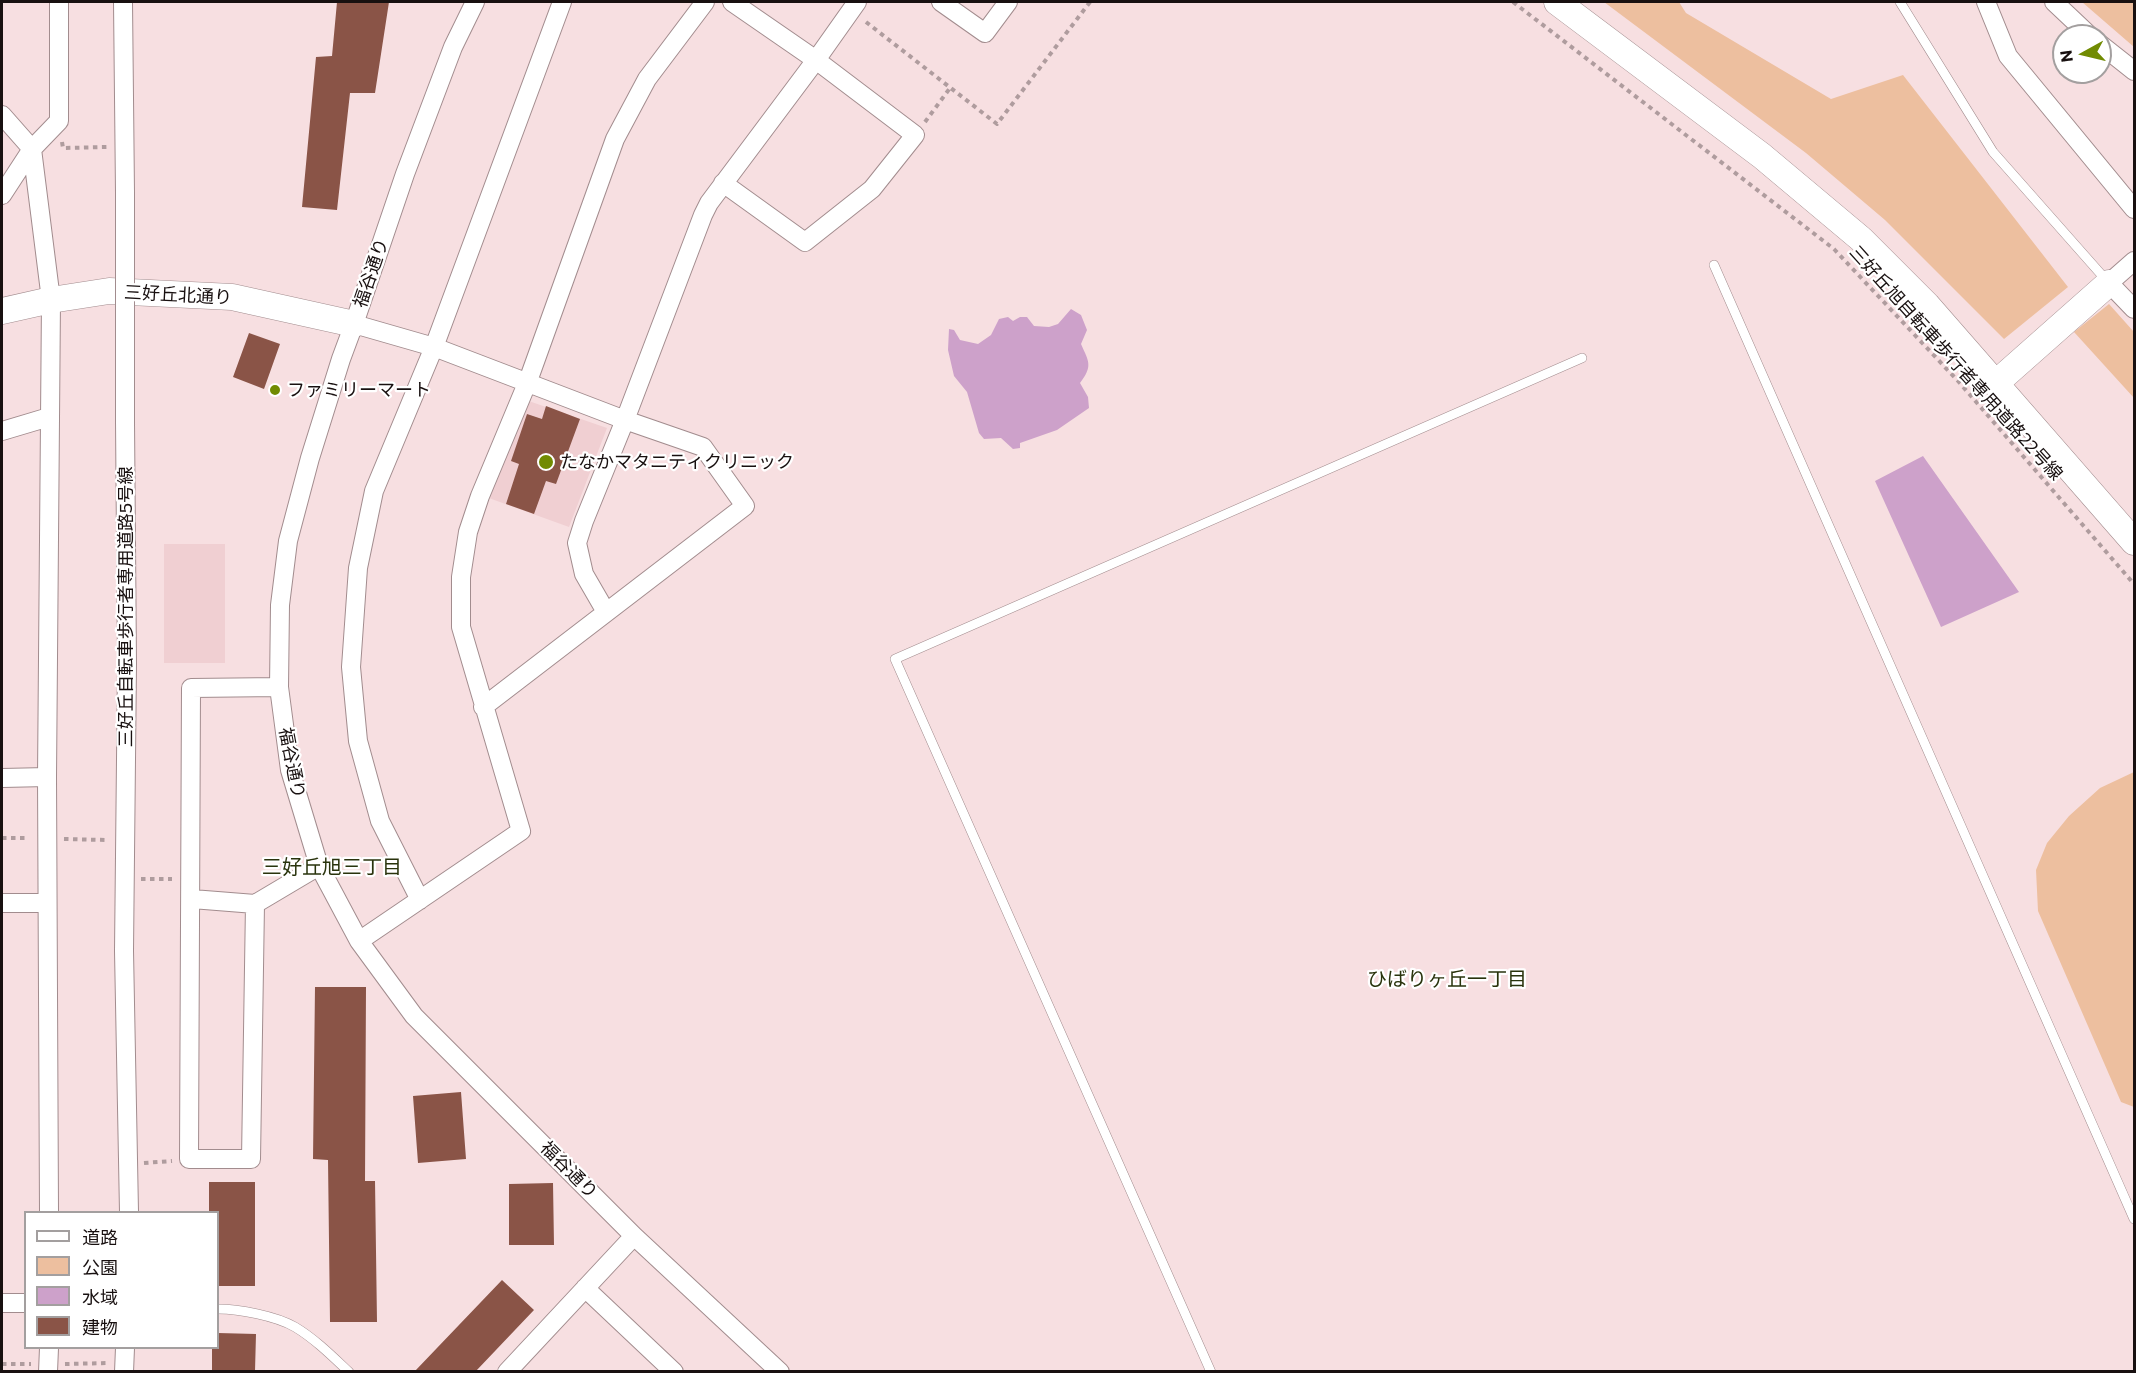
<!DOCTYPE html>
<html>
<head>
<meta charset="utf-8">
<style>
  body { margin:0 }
  #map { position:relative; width:2136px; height:1373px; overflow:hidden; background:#f7dfe1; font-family:Commissioner,"Noto Sans JP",sans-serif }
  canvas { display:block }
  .frame { position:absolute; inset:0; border:3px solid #181010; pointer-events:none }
  .legend { position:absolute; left:24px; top:1211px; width:195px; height:138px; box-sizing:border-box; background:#fff; border:2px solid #a39f9f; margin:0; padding:8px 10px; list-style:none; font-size:18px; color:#181010 }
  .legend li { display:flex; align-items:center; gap:12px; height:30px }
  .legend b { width:30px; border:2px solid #a39f9f }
  .north { position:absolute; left:2052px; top:24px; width:60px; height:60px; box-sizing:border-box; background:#fff; border:2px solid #a39f9f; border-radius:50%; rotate:262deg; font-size:16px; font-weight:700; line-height:24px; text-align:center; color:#181010 }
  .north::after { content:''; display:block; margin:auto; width:21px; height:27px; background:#718b02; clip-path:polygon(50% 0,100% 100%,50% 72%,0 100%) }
</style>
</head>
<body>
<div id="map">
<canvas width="2136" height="1373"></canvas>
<div class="frame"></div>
<ul class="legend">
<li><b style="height:8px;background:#fff"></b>道路</li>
<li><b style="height:16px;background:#edbf9f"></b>公園</li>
<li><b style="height:16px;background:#cda1ca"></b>水域</li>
<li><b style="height:16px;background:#8a5447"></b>建物</li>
</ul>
<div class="north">N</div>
</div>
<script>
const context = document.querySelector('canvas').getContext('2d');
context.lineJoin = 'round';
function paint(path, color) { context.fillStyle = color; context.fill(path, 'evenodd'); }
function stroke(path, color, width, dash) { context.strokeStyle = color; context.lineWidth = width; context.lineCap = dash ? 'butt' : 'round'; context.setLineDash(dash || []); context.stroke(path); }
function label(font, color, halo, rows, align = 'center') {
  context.font = font + ' Commissioner,"Noto Sans JP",sans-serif'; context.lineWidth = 4.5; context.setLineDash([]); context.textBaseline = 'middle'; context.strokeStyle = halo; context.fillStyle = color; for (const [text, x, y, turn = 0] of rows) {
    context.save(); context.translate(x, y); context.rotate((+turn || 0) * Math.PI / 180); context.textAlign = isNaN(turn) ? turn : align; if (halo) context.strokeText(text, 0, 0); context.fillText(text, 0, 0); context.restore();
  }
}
const built = new Path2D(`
  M520,398l87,30 -38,99 -83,-30z
  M164,544h61v119h-61z`);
const green = new Path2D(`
  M1604,2h75l7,11 145,86 72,-24 165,212 -64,52 -119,-119 -79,-67z
  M2082,2h52v45z
  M2109,304l25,28v66l-60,-66z
  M2134,772v335l-13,-5 -83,-191 -2,-41 11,-27 22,-27 31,-28z`);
const water = new Path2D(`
  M1071,309l10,6 6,15 -6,14c8,18 12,22 -1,39l8,14 1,11 -32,22 -37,13v5l-7,1 -12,-11 -17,1 -5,-6 -12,-41 -13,-16 -6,-26 1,-21 5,1 6,10 18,4 13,-9 8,-16 9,-2 5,4 7,-4h7l7,9 15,1 9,-3z
  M1923,456l96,136 -78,35 -66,-146z`);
const building = new Path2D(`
  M337,2h52l-14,91h-25l-13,117 -35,-3 14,-150 16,-1z
  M249,333l31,11 -16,45 -31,-12z
  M546,406l34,13 -24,65 -10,-3 -12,33 -28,-10 13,-40 -8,-3 16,-47 15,5z
  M315,987h51l-1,194h10l2,141h-47l-2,-162 -15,-1z
  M461,1092l5,67 -48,4 -5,-67z
  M209,1182h46v104h-37v-74h-9z
  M553,1183l1,62h-45v-61z
  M502,1280l32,30 -58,61h-61z
  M218,1333l38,1 -1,37h-43v-24h6z`);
const path = new Path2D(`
  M1513,2l321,247 124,132 176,203
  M866,22l131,102 93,-122
  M925,122l25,-34
  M62,142l1,6 44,-1
  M2,838h27
  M64,839l43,1
  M141,879h31
  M144,1163l28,-2
  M2,1364h29
  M65,1364l44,-1`);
const lane = new Path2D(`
  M1900,2l93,150 114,129
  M1714,265l420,954
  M218,1309c21,0 58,7 77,18 20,12 37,29 54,45
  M1211,1372l-316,-713 687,-301`);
const street = new Path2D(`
  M123,2l2,191
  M475,2l-22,45 -48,127 -51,150 -13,35 -31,99 -22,83 -8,64 -1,82 11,83 29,96 40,75 55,75 220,220 146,136
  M941,2l44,31 23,-31
  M1986,2l22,54 126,153
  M2054,2l36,34
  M2100,44l34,27
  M2,115l30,34 19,151 -4,477 2,435
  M723,183l82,59 67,-53 43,-54 -99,-75 -84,-58
  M2,195l30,-46 27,-28v-119
  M2134,261l-25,22 25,26
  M354,324l80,23 191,73 78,27 42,59 -262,201
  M125,421l2,243 -3,287 5,261
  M2,431l47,-14
  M606,612l-22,-38 -7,-31 7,-22 41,-101 78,-205 6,-12 107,-143 41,-58
  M279,687l-88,1 -2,471h62l4,-255 64,-38
  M2,778l45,-1
  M192,899l63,5
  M420,900l-40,-79 -22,-80 -7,-74 7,-99 16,-77 60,-144 128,-345
  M2,903h45
  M359,941l162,-110 -60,-204v-50l7,-45 12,-36 48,-115 87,-242 32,-60 58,-77
  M585,1288l89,84
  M2,1303h24
  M48,1372l1,-24
  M124,1372l1,-24
  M507,1372l127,-136`);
const secondary = new Path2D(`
  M1557,2l205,154 99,83 66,66 207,237
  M2,311l49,-11 58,-9 123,6 122,27
  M1996,383l113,-100`);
const streetBridge = new Path2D(`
  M125,193v228`);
const markers = [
  [275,390,6,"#718b02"],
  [546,462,8,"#718b02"]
];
const streetNames = [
  ["福谷通り",371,273,-71],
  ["三好丘北通り",178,295,3],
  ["三好丘旭自転車歩行者専用道路22号線",1956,363,48],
  ["三好丘自転車歩行者専用道路5号線",126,607,-90],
  ["福谷通り",292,763,79],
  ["福谷通り",569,1170,45]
];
const poiNames = [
  ["ファミリーマート",287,390],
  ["たなかマタニティクリニック",560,462]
];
const neighbourhoodNames = [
  ["三好丘旭三丁目",332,867],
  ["ひばりヶ丘一丁目",1447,979]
];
paint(built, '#f0cfd2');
paint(green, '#edbf9f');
paint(water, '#cda1ca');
paint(building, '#8a5447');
stroke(lane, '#a28c8e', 10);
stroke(street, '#a28c8e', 20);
stroke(secondary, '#a28c8e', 27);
stroke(path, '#af9c9e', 4, [4.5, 4.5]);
stroke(lane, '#fff', 9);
stroke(street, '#fff', 18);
stroke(secondary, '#fff', 26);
stroke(streetBridge, '#a28c8e', 20, []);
stroke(streetBridge, '#fff', 18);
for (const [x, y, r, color] of markers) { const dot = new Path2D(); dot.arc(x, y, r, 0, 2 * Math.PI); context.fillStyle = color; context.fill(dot); stroke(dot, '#fff', 2); }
label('18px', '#181010', '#fff', streetNames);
label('18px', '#181010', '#fff', poiNames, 'left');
label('20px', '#29330c', '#fff', neighbourhoodNames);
</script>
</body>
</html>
